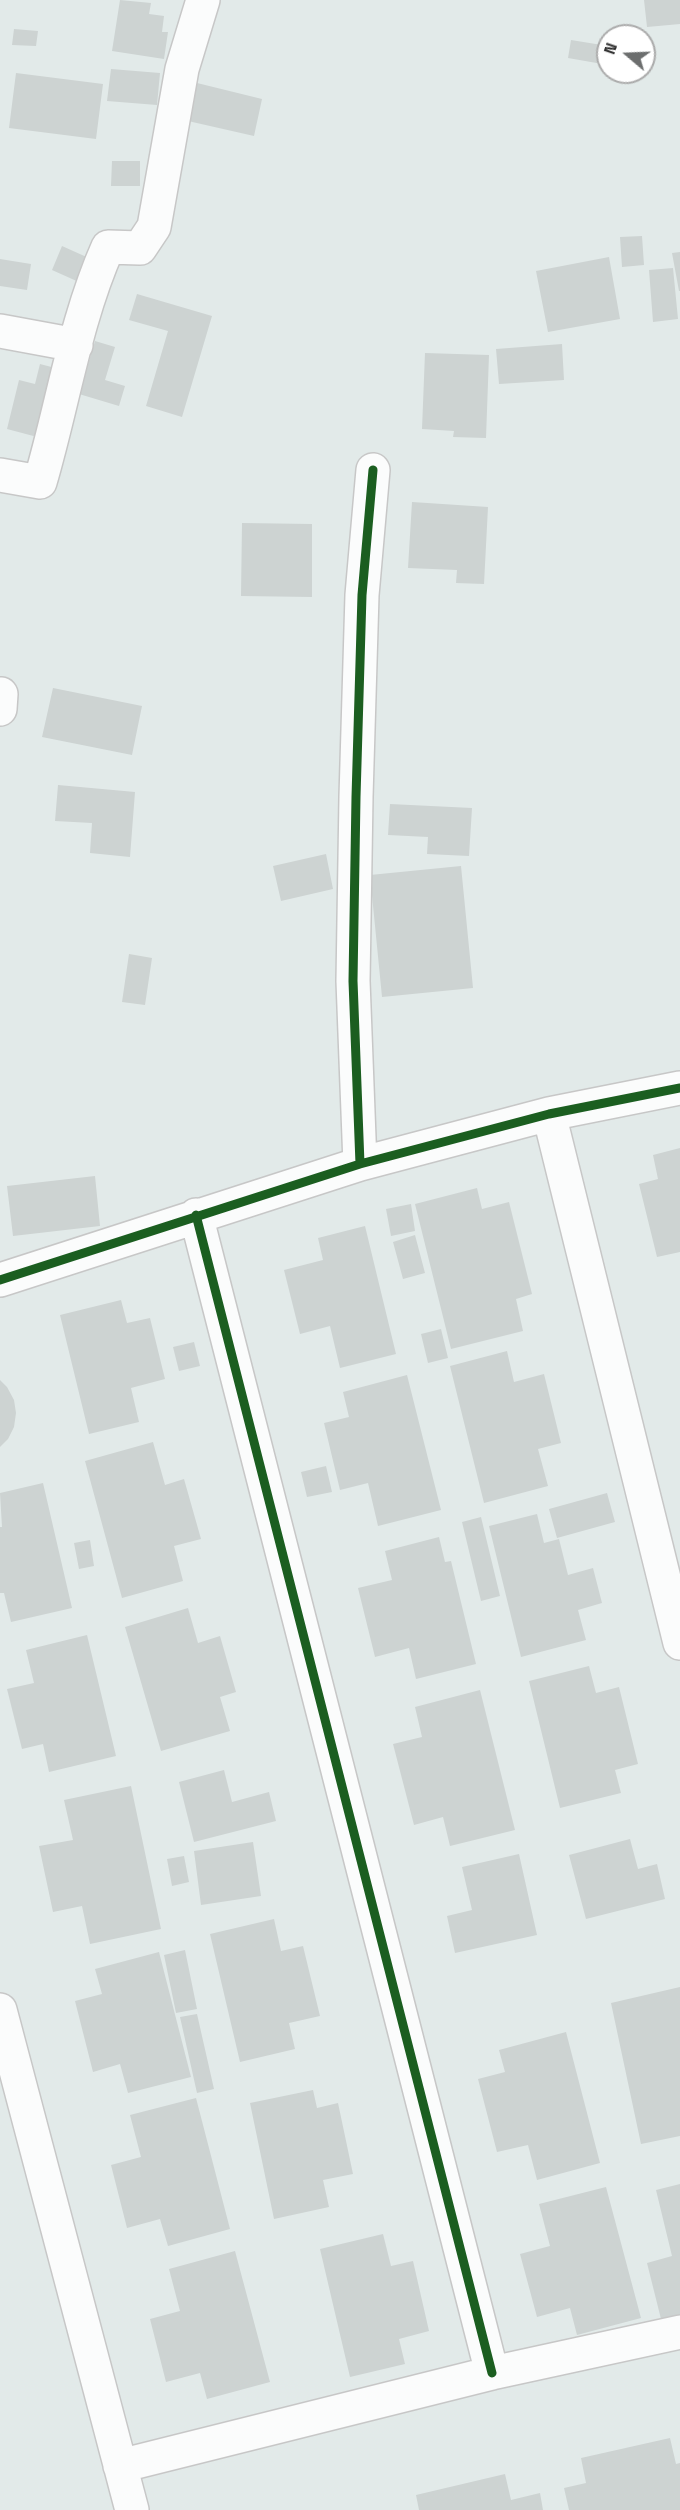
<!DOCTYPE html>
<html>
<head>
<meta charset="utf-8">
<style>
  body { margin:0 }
  #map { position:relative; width:680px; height:2510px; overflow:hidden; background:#e2eae9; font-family:"Space Grotesk",sans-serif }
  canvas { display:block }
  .north { position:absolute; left:596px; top:24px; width:60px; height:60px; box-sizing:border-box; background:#fff; border:2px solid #ababab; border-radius:50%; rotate:289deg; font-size:16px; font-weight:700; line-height:24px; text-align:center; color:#2c2c2c }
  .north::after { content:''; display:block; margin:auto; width:21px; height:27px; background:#6c6e6e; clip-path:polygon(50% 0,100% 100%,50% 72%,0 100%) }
</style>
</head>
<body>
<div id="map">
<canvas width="680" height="2510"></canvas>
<div class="north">N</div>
</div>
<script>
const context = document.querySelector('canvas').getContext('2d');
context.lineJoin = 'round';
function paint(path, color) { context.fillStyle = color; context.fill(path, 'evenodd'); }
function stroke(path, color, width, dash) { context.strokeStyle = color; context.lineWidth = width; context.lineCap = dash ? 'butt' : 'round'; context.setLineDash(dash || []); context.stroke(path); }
const building = new Path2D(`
  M120,0l31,3 -2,11 15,2 -2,16h6l-4,27 -52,-8z
  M644,0h36v24l-33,3z
  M14,29l24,2 -2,15 -24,-1z
  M571,40l37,6v19l-40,-7z
  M111,69l49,4 -3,32 -50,-4z
  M16,73l87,11 -7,55 -87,-11z
  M197,83l65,16 -8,37 -66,-15z
  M112,161h28v25h-29z
  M642,236l2,29 -22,2 -2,-30z
  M62,246l29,13 -10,24 -29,-13z
  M680,252v39h-1l-7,-38z
  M609,257l11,62 -72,13 -12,-61z
  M0,259l31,5 -4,26 -27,-4z
  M673,268l5,51 -25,3 -4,-52z
  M137,294l75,22 -30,101 -36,-11 22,-75 -39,-11z
  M95,341l20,6 -10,33 20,6 -6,20 -40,-12z
  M562,344l2,36 -65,4 -3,-35z
  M425,353l64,2 -3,83 -33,-1 1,-6 -32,-2z
  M40,364l19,5 -18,69 -34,-9 12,-49 16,4z
  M412,502l76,5 -4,77 -28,-1 1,-13 -49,-2z
  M242,523l70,1v73l-71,-1z
  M53,688l89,18 -10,49 -90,-18z
  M58,785l77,7 -5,65 -40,-4 2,-30 -37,-2z
  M390,804l82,4 -3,48 -42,-2 1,-17 -40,-2z
  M326,854l7,35 -52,12 -8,-35z
  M461,866l12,122 -91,9 -12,-122z
  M129,954l23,4 -7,47 -23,-3z
  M680,1148v104l-23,5 -18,-73 19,-5 -5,-24z
  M95,1176l5,50 -87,10 -6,-50z
  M477,1188l5,21 27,-7 23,92 -16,5 7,32 -72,18 -36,-145z
  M411,1204l4,27 -24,5 -5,-27z
  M365,1226l31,128 -56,14 -10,-42 -30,8 -16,-64 39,-10 -5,-22z
  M415,1235l10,38 -22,6 -10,-37z
  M121,1300l6,23 23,-5 15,61 -34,9 8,34 -50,12 -29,-119z
  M441,1329l7,29 -20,5 -7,-29z
  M194,1342l6,24 -21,5 -6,-24z
  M507,1351l7,31 30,-8 17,69 -23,6 10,37 -64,17 -34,-137z
  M407,1375l34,135 -63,16 -10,-43 -28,7 -16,-67 25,-6 -6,-25z
  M0,1380l7,7 7,13 2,13 -2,14 -6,12 -8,8z
  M153,1442l12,43 19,-6 17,60 -27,7 9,35 -61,17 -37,-137z
  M326,1466l6,26 -25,5 -6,-25z
  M43,1483l29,125 -61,14 -7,-29h-4v-66h2l-2,-34z
  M607,1493l8,29 -58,16 -8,-29z
  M537,1514l7,29 15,-4 9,36 25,-7 9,35 -24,7 8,30 -65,17 -32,-131z
  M481,1517l19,79 -19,5 -19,-79z
  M439,1537l6,25 6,-1 25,103 -60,15 -7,-31 -34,9 -17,-69 34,-8 -7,-29z
  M90,1540l4,26 -15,3 -5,-26z
  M188,1608l10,35 22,-7 16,56 -16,5 10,34 -69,20 -36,-124z
  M87,1635l29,121 -67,16 -6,-28 -21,5 -15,-60 27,-6 -8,-33z
  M589,1666l7,27 23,-6 19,77 -23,6 6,23 -61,15 -31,-127z
  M480,1690l35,140 -65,16 -7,-29 -29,8 -21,-81 29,-7 -7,-30z
  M224,1770l8,32 37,-10 7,29 -82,21 -15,-60z
  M131,1786l30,143 -71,15 -8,-38 -29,6 -14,-66 34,-6 -9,-40z
  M630,1839l8,30 19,-5 8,35 -79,20 -17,-64z
  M253,1842l8,54 -60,9 -7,-54z
  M519,1854l18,81 -82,18 -8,-37 25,-6 -10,-43z
  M184,1856l5,26 -17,4 -5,-27z
  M274,1919l7,32 22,-5 17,70 -31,7 6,26 -55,13 -30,-128z
  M185,1950l12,59 -21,4 -12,-58z
  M159,1952l32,125 -63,16 -8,-29 -27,8 -18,-71 27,-7 -7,-25z
  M680,1987v149l-39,8 -30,-141z
  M197,2014l17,75 -17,4 -17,-76z
  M566,2032l34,131 -63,17 -9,-35 -31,7 -19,-73 27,-7 -6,-22z
  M313,2090l4,18 21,-5 15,71 -30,6 6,27 -55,12 -24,-116z
  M196,2098l34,131 -62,17 -8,-27 -33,9 -16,-63 30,-8 -11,-42z
  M680,2184v135l-18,4 -15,-60 25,-7 -16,-66z
  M606,2187l35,131 -64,17 -7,-27 -33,9 -17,-63 30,-8 -11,-42z
  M383,2234l8,32 22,-5 16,70 -30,8 6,25 -55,13 -30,-128z
  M235,2251l35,131 -63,17 -7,-26 -34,9 -16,-63 30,-8 -11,-42z
  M670,2438l6,26 4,-1v47h-111l-5,-22 22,-5 -5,-25z
  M505,2474l6,26 29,-7 3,17h-124l-3,-15z`);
const minor = new Path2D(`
  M0,331l76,14
  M0,475l40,7c23,-78 35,-161 68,-235l32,1 14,-21 28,-158 21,-69
  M0,709l1,-15
  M549,1114l131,529
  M360,1164l-7,-183 3,-184 6,-202 11,-125
  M196,1215l296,1158
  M0,1280l360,-116 189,-50 131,-26
  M0,2010l132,500
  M120,2466l372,-93 188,-41`);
const cycleway = new Path2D(`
  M360,1164l-7,-183 3,-184 6,-202 11,-125
  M196,1215l296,1158
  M0,1280l360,-116 189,-50 131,-26`);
paint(building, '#cdd3d2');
stroke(minor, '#c7c7c7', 36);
stroke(minor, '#fbfcfc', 33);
stroke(cycleway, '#1b5e20', 9);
</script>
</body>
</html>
